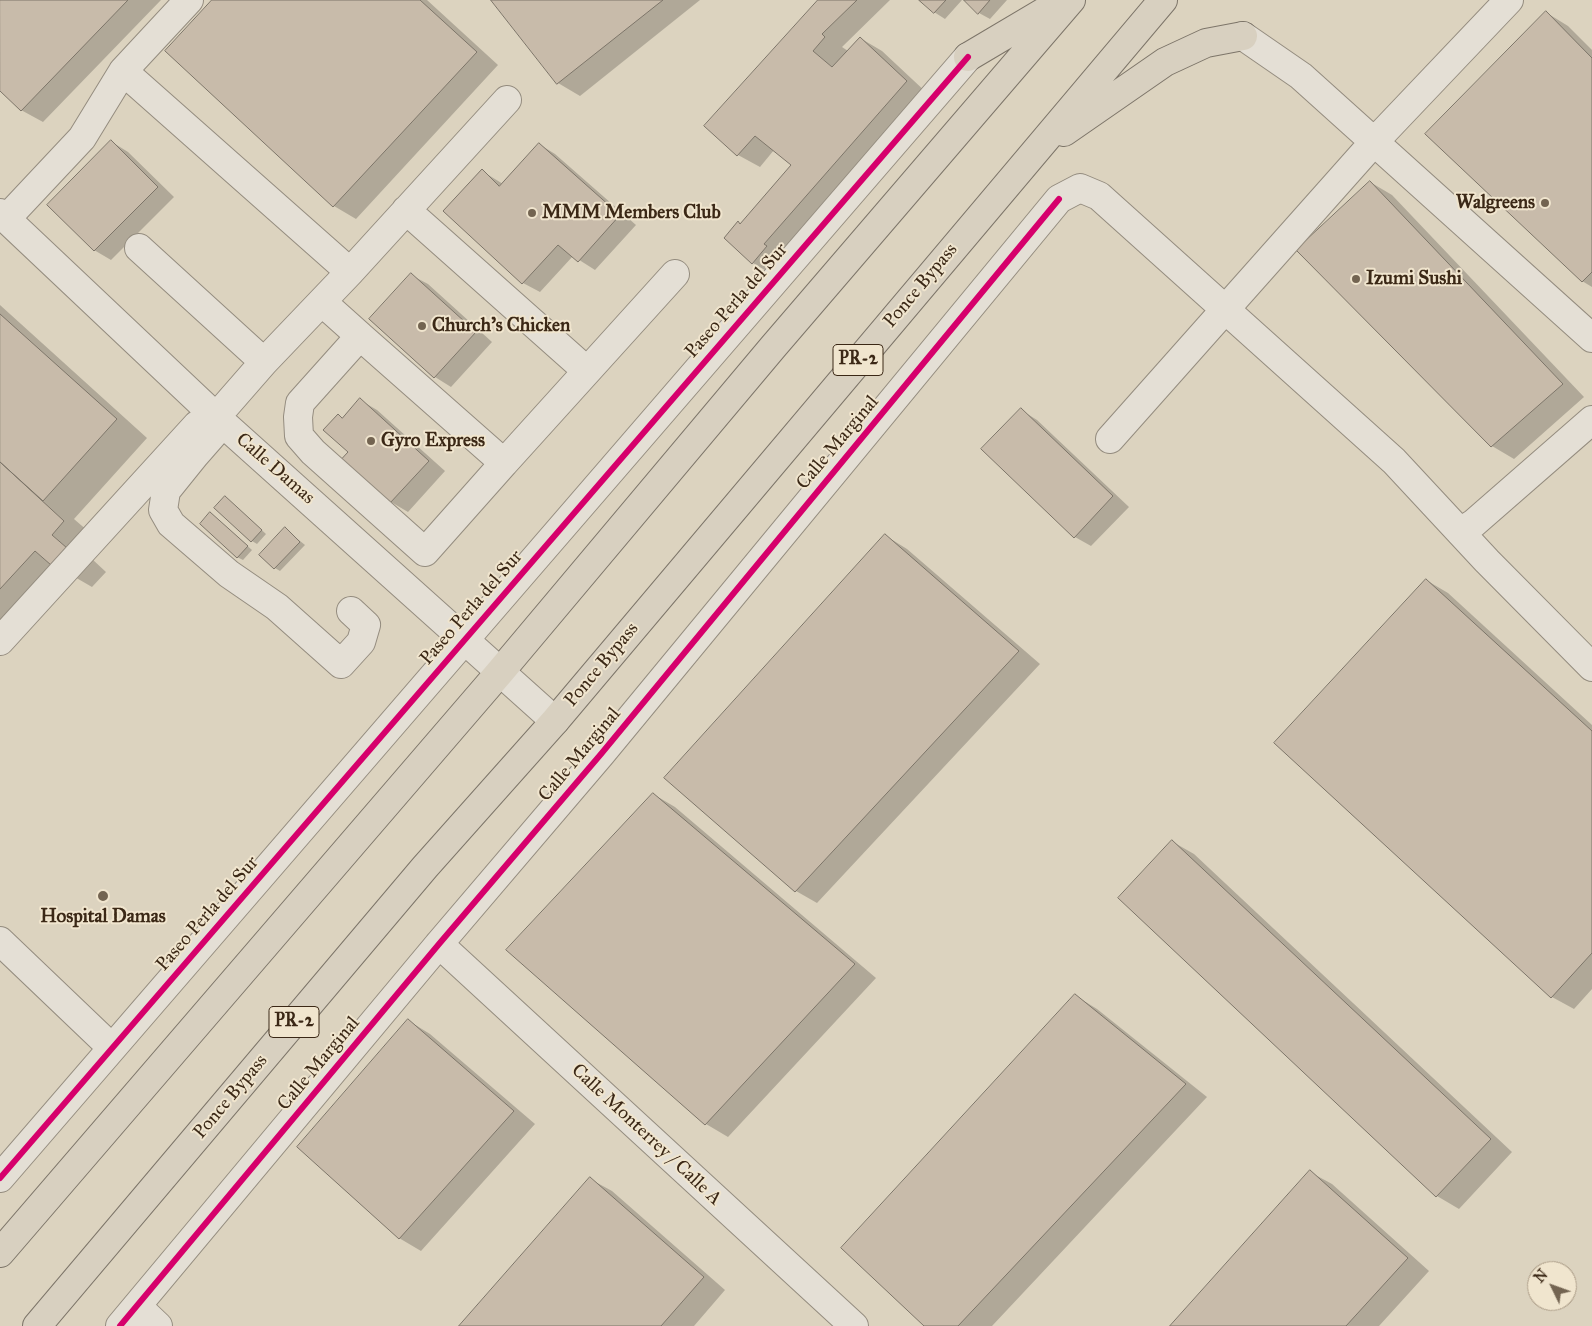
<!DOCTYPE html>
<html>
<head>
<meta charset="utf-8">
<style>
  body { margin:0 }
  #map { position:relative; width:1592px; height:1326px; overflow:hidden; background:#dcd3bf; font-family:"IM FELL Great Primer",serif }
  canvas { display:block }
  .north { position:absolute; left:1527px; top:1261px; width:50px; height:50px; box-sizing:border-box; background:#f0e5ce; border:1px solid #a89984; border-radius:50%; rotate:312deg; font-size:14px; font-weight:700; line-height:20px; text-align:center; color:#3b2816 }
  .north::after { content:''; display:block; margin:auto; width:18px; height:22px; background:#736451; clip-path:polygon(50% 0,100% 100%,50% 72%,0 100%) }
</style>
</head>
<body>
<div id="map">
<canvas width="1592" height="1326"></canvas>
<div class="north">N</div>
</div>
<script>
const context = document.querySelector('canvas').getContext('2d');
context.lineJoin = 'round';
function paint(path, color) { context.fillStyle = color; context.fill(path, 'evenodd'); }
function stroke(path, color, width, dash) { context.strokeStyle = color; context.lineWidth = width; context.lineCap = dash ? 'butt' : 'round'; context.setLineDash(dash || []); context.stroke(path); }
function label(font, color, halo, rows, align = 'center') {
  context.font = font + ' "IM FELL Great Primer",serif'; context.lineWidth = 4; context.setLineDash([]); context.textBaseline = 'middle'; context.strokeStyle = halo; context.fillStyle = color; for (const [text, x, y, turn = 0] of rows) {
    context.save(); context.translate(x, y); context.rotate((+turn || 0) * Math.PI / 180); context.textAlign = isNaN(turn) ? turn : align; if (halo) context.strokeText(text, 0, 0); context.fillText(text, 0, 0); context.restore();
  }
}
const shadow = new Path2D(`
  M0,0h161l-118,122 -22,-12 -21,-21z
  M213,0h214l71,65 -142,154 -22,-13 -168,-155z
  M492,0h208l-120,96 -22,-13z
  M819,0h71l-48,47 6,4 12,-13 22,13 46,43 -153,182 -22,-13 -27,-25 12,-15 3,1 52,-59 -19,-15 -14,17 -22,-12z
  M921,0h41l-17,19 -11,-7z
  M965,0h42l-17,19 -11,-6z
  M1547,13l21,13 24,24v237l-10,-6z
  M112,142l16,10 46,45 -63,63 -17,-10z
  M539,144l16,10 81,71 -41,45 -22,-14 -33,36 -17,-9 -41,-112 21,13z
  M1370,182l22,13 192,202 -70,62 -22,-13 -194,-196z
  M411,275l17,9 64,58 -41,45 -16,-10z
  M0,305l147,133 -73,81 30,26 -12,14 14,13 -14,15 -19,-11 -73,47z
  M360,400l17,10 68,61 -37,41 -17,-10 -16,-15 -25,-35 -7,-33z
  M1021,410l16,10 92,87 -38,39 -16,-9z
  M230,501l36,33 -9,10 -5,-3z
  M211,514l41,36 -9,10 -6,-3z
  M285,529l20,16 -25,26 -5,-3z
  M886,536l21,13 133,115 -223,239 -21,-12z
  M1426,580l22,13 144,132v264l-18,20 -22,-12z
  M653,794l22,13 201,171 -148,159 -22,-13z
  M1173,842l21,12 318,298 -53,57 -22,-13 -317,-298z
  M1076,996l21,13 110,88 -215,229h-66z
  M409,1021l21,13 105,90 -114,127 -22,-13z
  M1310,1172l22,12 97,87 -50,55h-208z
  M590,1179l22,12 113,99 -31,36h-233z`);
const building = new Path2D(`
  M0,0h128l-107,111 -21,-20z
  M212,0h208l57,52 -144,155 -168,-156z
  M491,0h172l-106,84z
  M818,0h39l-35,34 3,3 -12,14 19,16 28,-30 47,44 -143,163 3,2 -15,18 -28,-26 14,-17 2,3 51,-59 -36,-29 -18,20 -33,-30z
  M919,0h27l-12,13z
  M964,0h26l-12,14z
  M1546,11l46,47v214l-10,10 -157,-148z
  M111,140l47,47 -64,64 -47,-46z
  M539,143l81,72 -42,47 -20,-17 -36,39 -79,-73 39,-42 17,17z
  M1370,181l193,203 -72,63 -195,-197z
  M411,273l65,59 -42,46 -65,-59z
  M0,314l117,105 -74,82 -43,-39z
  M360,398l69,63 -39,42 -54,-38 12,-13 -25,-22 15,-16 4,4z
  M1021,408l92,88 -39,42 -93,-89z
  M0,462l64,59 -12,14 15,13 -16,17 -16,-14 -35,38z
  M225,496l37,34 -11,12 -37,-34z
  M210,512l38,34 -11,12 -37,-34z
  M285,527l15,15 -26,27 -15,-14z
  M885,534l134,117 -224,241 -131,-114z
  M1426,579l166,152v222l-41,45 -277,-255z
  M653,793l202,171 -150,161 -199,-175z
  M1172,840l319,299 -55,58 -318,-299z
  M1075,994l111,90 -228,242h-34l-83,-78z
  M408,1019l106,92 -115,128 -102,-92z
  M1310,1170l98,88 -62,68h-176z
  M590,1177l114,100 -43,49h-202z`);
const minor = new Path2D(`
  M1243,36l58,40 291,262
  M123,71l66,-71
  M406,210l181,161
  M0,213l216,204 339,304
  M6,219l76,-81 41,-67 227,201
  M139,248l125,114
  M322,302l38,34 -60,67 -2,14 1,19 14,16 112,100 79,-89 -144,-127
  M216,417l48,-55 86,-90 157,-172
  M223,423l-28,32 -29,36 -3,19 8,14 58,50 48,33 64,57 20,-22 5,-17 -15,-14
  M1110,439l264,-297 135,-142
  M504,463l171,-189
  M1460,532l14,-9 118,-103
  M0,641l197,-216
  M0,941l112,107
  M439,944l415,382
  M0,1178l968,-1121
  M137,1306l21,20
  M120,1326l319,-382 162,-190 458,-555 21,-11 19,8 295,265 93,100 105,106`);
const highway = new Path2D(`
  M968,57l91,-54
  M1064,132l101,-70 41,-19 37,-7
  M0,1253l500,-581 273,-325 298,-347
  M37,1326l388,-459 130,-146 608,-721`);
const cycleway = new Path2D(`
  M0,1178l968,-1121
  M120,1326l319,-382 162,-190 458,-555`);
const markers = [
  [1545,203,5,"#736451"],
  [532,213,5,"#736451"],
  [1356,279,5,"#736451"],
  [422,326,5,"#736451"],
  [371,441,5,"#736451"],
  [103,896,6,"#736451"]
];
const shields = [
  [858,360,50],
  [294,1022,50]
];
const shieldNames = [
  ["PR-2",858,360],
  ["PR-2",294,1022]
];
const poiNames = [
  ["Walgreens",1535,203,"right"],
  ["MMM Members Club",542,213],
  ["Izumi Sushi",1366,279],
  ["Church's Chicken",432,326],
  ["Gyro Express",381,441],
  ["Hospital Damas",103,917,"center"]
];
const streetNames = [
  ["Ponce Bypass",921,286,-50],
  ["Paseo Perla del Sur",737,301,-49],
  ["Calle Marginal",838,443,-50],
  ["Calle Damas",275,469,41],
  ["Paseo Perla del Sur",472,608,-49],
  ["Ponce Bypass",602,665,-50],
  ["Calle Marginal",580,755,-50],
  ["Paseo Perla del Sur",208,914,-49],
  ["Calle Marginal",319,1064,-50],
  ["Ponce Bypass",231,1097,-50],
  ["Calle Monterrey / Calle A",646,1135,43]
];
paint(shadow, '#0003');
paint(building, '#c8bbaa');
stroke(building, '#7d7569', 1);
stroke(minor, '#948c7f', 30);
stroke(highway, '#7d7569', 30);
stroke(minor, '#e4dfd5', 28);
stroke(highway, '#d8d0c0', 28);
stroke(cycleway, '#d6006c', 6);
for (const [x, y, r, color] of markers) { const dot = new Path2D(); dot.arc(x, y, r, 0, 2 * Math.PI); context.fillStyle = color; context.fill(dot); stroke(dot, '#f0e5ce', 2); }
for (const [x, y, w] of shields) { const box = new Path2D(); box.roundRect(x - w / 2, y - 15.5, w, 31, 4); context.fillStyle = '#f0e5ce'; context.fill(box); stroke(box, '#3b2816', 1); }
label('bold 18px', '#3b2816', null, shieldNames);
label('bold 19px', '#3b2816', '#f0e5ce', poiNames, 'left');
label('19px', '#3b2816', '#f0e5ce', streetNames);
</script>
</body>
</html>
